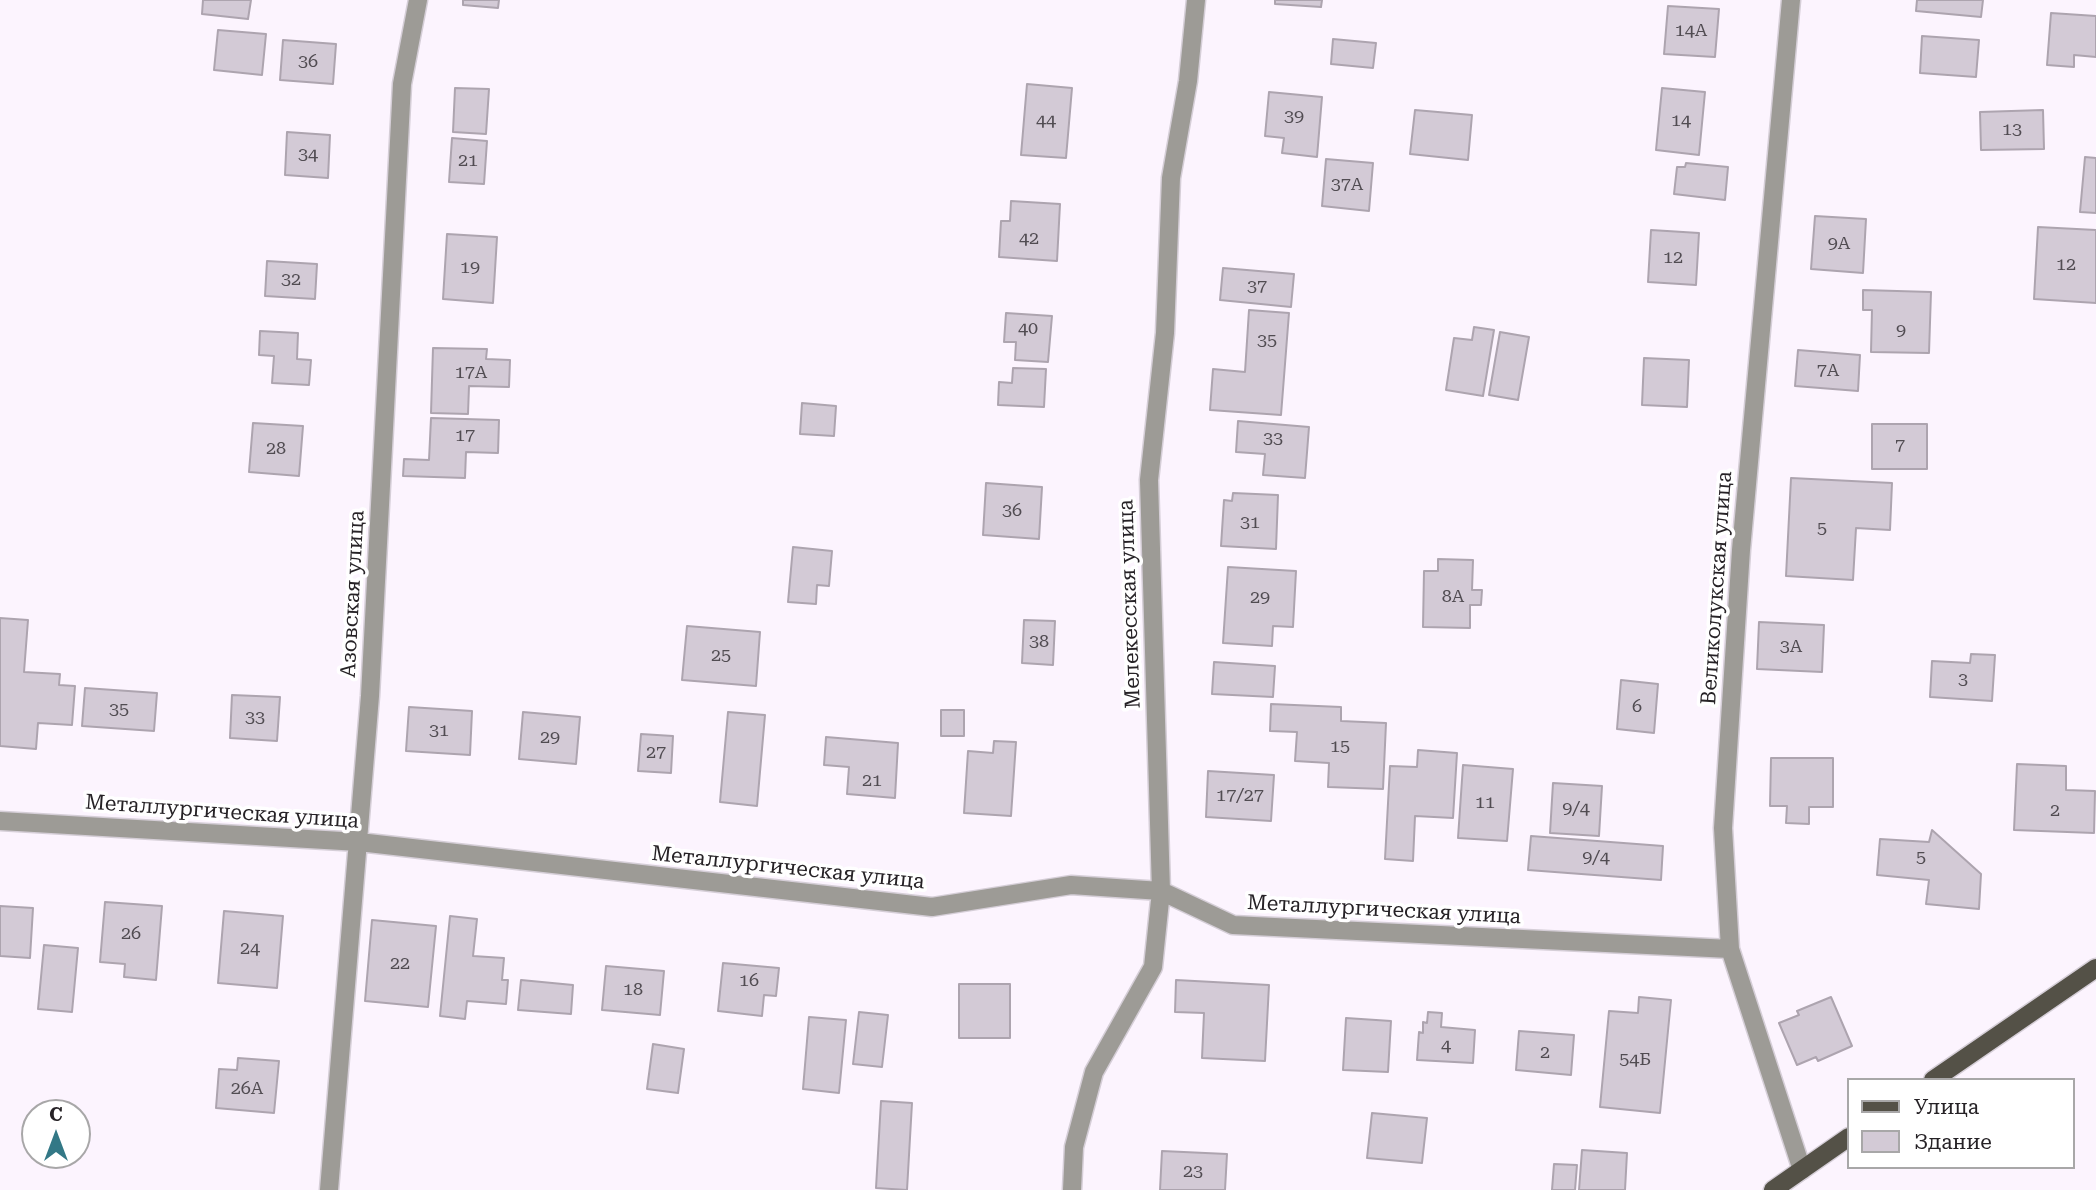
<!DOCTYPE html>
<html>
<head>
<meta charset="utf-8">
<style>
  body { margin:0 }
  #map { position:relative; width:2096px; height:1190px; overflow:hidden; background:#fcf4fe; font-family:"Roboto Serif",serif }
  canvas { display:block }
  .legend { position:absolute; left:1847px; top:1078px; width:228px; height:91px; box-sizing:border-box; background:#fff; border:2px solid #a8a7a8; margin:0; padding:9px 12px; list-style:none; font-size:21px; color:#262226 }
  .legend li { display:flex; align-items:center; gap:14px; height:35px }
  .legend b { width:35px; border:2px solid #a8a7a8 }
  .north { position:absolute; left:21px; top:1099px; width:70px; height:70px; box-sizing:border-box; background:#fff; border:2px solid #a8a7a8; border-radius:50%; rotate:0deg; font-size:19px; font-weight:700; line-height:28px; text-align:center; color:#262226 }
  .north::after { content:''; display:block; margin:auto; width:24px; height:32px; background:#337886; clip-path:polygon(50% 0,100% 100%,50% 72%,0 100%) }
</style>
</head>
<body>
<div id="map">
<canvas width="2096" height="1190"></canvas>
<ul class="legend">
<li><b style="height:9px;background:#545147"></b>Улица</li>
<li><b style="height:19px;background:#d3cad6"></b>Здание</li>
</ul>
<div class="north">С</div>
</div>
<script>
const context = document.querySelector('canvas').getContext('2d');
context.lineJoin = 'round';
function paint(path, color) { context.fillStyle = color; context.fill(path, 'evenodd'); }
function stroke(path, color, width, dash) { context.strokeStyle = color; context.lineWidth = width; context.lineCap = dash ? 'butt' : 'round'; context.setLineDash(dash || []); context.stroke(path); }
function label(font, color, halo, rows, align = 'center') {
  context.font = font + ' "Roboto Serif",serif'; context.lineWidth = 7; context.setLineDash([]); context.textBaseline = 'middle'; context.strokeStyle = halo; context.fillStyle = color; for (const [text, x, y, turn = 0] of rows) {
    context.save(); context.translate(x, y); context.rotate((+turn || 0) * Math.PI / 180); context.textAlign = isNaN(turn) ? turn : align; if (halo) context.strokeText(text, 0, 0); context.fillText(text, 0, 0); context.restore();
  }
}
const building = new Path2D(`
  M203,0h48l-3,19 -46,-5z
  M463,0h36l-1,8 -35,-3z
  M1275,0h47l-1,7 -46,-3z
  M1917,0h66l-2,17 -65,-6z
  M1668,6l51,3 -4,48 -51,-3z
  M2051,13l45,3v41l-22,-2v12l-27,-2z
  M218,30l48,4 -4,41 -48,-5z
  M1922,36l57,4 -3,37 -56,-4z
  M1333,39l43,4 -3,25 -42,-4z
  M283,40l53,4 -3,40 -53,-4z
  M1027,84l45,4 -6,70 -45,-3z
  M455,88l34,1 -3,45 -33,-2z
  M1662,88l43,4 -6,63 -43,-5z
  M1269,92l53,5 -5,60 -35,-4 2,-15 -19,-2z
  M1415,110l57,5 -4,45 -58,-6z
  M2043,110l1,39 -63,1 -1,-38z
  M287,132l43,3 -2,43 -43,-3z
  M452,138l35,3 -3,43 -35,-2z
  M2085,157l11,1v55l-16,-1z
  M1326,159l47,4 -4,48 -47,-5z
  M1686,163l42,4 -3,33 -51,-6 3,-27h8z
  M1011,201l49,3 -3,57 -58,-4 2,-36h9z
  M1815,216l51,3 -3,54 -52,-4z
  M2038,227l58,3v73l-62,-4z
  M1651,230l48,3 -3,52 -48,-3z
  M447,234l50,3 -4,66 -50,-4z
  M267,261l50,3 -2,35 -50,-3z
  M1223,268l71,6 -3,33 -71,-7z
  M1863,290l68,2 -2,61 -58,-1 1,-42h-9z
  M1249,310l40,3 -8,102 -71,-5 3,-41 32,3z
  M1006,313l46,3 -4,46 -33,-2 1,-18h-12z
  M1474,327l20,3 -11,66 -37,-6 8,-52 18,2z
  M260,331l38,2 -1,26 14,1 -2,25 -37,-2 2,-27 -15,-1z
  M1500,332l29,5 -11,63 -29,-5z
  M433,348l54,1 -1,10 24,1 -1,27 -40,-1 -1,28 -37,-1z
  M1798,350l62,5 -2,36 -63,-5z
  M1644,358l45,2 -2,47 -45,-2z
  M1013,368l33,1 -2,38 -46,-2 1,-23 13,1z
  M802,403l34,3 -2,30 -34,-2z
  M431,418l68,2 -1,33 -32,-1 -1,26 -62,-2 1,-17 25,1z
  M1238,421l71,6 -4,51 -42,-3 2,-21 -29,-2z
  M253,423l50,3 -4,50 -50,-4z
  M1872,424h55v45h-55z
  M1791,478l101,5 -2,47 -34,-2 -3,52 -67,-4z
  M986,483l56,4 -3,52 -56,-4z
  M1233,493l45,2 -2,54 -55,-3 3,-46 8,1z
  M793,547l39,4 -3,35 -12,-1 -1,19 -28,-2z
  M1438,559l35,1 -1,30h10l-1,15h-11v23l-47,-1 1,-56h14z
  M1228,567l68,4 -3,56 -20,-1 -1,20 -49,-3z
  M0,618l28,2 -4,52 36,2 -1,11 16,1 -3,39 -34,-2 -2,26 -36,-3z
  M1024,620l31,1 -2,44 -31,-2z
  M1759,622l65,3 -2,47 -65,-3z
  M687,626l73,6 -4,54 -74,-6z
  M1971,654l24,1 -3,46 -62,-4 2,-36 38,2z
  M1214,662l61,4 -2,31 -61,-3z
  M1621,680l37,4 -4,49 -37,-4z
  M85,688l72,5 -3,38 -72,-5z
  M232,695l48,2 -3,44 -47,-3z
  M1271,704l70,3v14l45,2 -3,66 -55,-2 1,-24 -34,-2 2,-29 -27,-1z
  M409,707l63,4 -2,44 -64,-4z
  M941,710h23v26h-23z
  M523,712l57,5 -4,47 -57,-5z
  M728,712l37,3 -8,91 -37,-4z
  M641,734l32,2 -2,37 -33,-2z
  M826,737l72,6 -3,55 -48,-4 2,-27 -25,-2z
  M994,741l22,1 -5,74 -47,-3 4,-62 25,2z
  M1418,750l39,3 -4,65 -38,-2 -2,45 -28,-2 5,-93 27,1z
  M1771,758h62v49h-24v17l-23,-1 1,-17h-17z
  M2017,764l49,2v24l29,1 -1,42 -80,-3z
  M1463,765l50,4 -6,72 -49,-3z
  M1208,771l66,4 -3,46 -65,-4z
  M1553,783l49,3 -3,50 -49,-3z
  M1932,830l49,44 -2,35 -53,-5 3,-24 -52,-5 3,-36 49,3z
  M1531,836l132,10 -2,34 -133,-10z
  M105,902l57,4 -6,74 -32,-3 1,-13 -25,-2z
  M0,906l33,2 -3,50 -30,-2z
  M224,911l59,5 -6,72 -59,-5z
  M450,916l27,3 -4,37 31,2 -2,22h6l-2,24 -39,-3 -2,18 -25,-3z
  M372,920l64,6 -8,81 -63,-6z
  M44,945l34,3 -6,64 -34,-3z
  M723,963l56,5 -3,28 -12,-1 -2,21 -44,-5z
  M606,966l58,5 -4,44 -58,-5z
  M521,980l52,5 -2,29 -53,-4z
  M1176,980l93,5 -4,76 -63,-3 2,-45 -29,-1z
  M959,984h51v54h-51z
  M1639,997l32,3 -11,113 -60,-6 9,-96 29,2z
  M1831,997l21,49 -34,15 -2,-4 -19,8 -18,-42 20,-8 -2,-4z
  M859,1012l29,3 -6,52 -29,-3z
  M1428,1012l14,1 -1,14 34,3 -2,33 -56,-3 2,-28 4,1v-11l4,1z
  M809,1017l37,3 -7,73 -36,-4z
  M1346,1018l45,3 -3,51 -45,-2z
  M1519,1031l55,4 -3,40 -55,-5z
  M653,1044l31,5 -6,44 -31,-4z
  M238,1058l41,3 -5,52 -58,-5 3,-39 18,1z
  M881,1101l31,2 -5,87 -31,-2z
  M1372,1113l55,5 -5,45 -55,-5z
  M1582,1150l45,3 -2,37h-46z
  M1162,1151l65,3 -2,36h-65z
  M1554,1164l23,1 -2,25h-23z`);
const street = new Path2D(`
  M1791,0l-50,550 -18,278 7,121 72,221
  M0,821l359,21 573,65 139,-22 90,6 72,34 497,24
  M329,1190l41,-494 32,-612 16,-84
  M1072,1190l2,-43 20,-75 59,-105 8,-76 -12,-411 16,-147 6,-155 17,-97 8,-81`);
const primary = new Path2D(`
  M1933,1080l163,-112
  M1773,1190l76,-53`);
const numberNames = [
  ["14А",1691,31],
  ["36",308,62],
  ["39",1294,117],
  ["44",1046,121],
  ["14",1681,121],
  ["13",2012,130],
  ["34",308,155],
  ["21",468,161],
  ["37А",1347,185],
  ["42",1029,239],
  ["9А",1839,244],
  ["12",1673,258],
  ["12",2066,265],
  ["19",470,268],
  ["32",291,280],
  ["37",1257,287],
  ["40",1028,329],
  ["9",1901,331],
  ["35",1267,341],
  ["7А",1828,371],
  ["17А",471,373],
  ["17",465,436],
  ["33",1273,439],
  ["7",1900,446],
  ["28",276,449],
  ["36",1012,511],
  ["31",1250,523],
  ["5",1822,529],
  ["8А",1453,597],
  ["29",1260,598],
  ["38",1039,642],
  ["3А",1791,647],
  ["25",721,656],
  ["3",1963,680],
  ["6",1637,707],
  ["35",119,710],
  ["33",255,718],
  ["31",439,731],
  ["29",550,738],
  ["15",1340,747],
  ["27",656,753],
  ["21",872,781],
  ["17/27",1240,796],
  ["11",1485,803],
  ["9/4",1576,809],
  ["2",2055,811],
  ["9/4",1596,858],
  ["5",1921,858],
  ["26",131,934],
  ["24",250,949],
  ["22",400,964],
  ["16",749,981],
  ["18",633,990],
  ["4",1446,1046],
  ["2",1545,1053],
  ["54Б",1635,1060],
  ["26А",247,1089],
  ["23",1193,1172]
];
const streetNames = [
  ["Великолукская улица",1717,588,-86],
  ["Азовская улица",353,594,-87],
  ["Мелекесская улица",1130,604,-92],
  ["Металлургическая улица",222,812,4],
  ["Металлургическая улица",788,868,6],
  ["Металлургическая улица",1384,910,3]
];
paint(building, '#d3cad6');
stroke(building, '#ada4af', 2);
stroke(street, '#d5ced7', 21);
stroke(primary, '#d5ced7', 21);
stroke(street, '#9d9b96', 18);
stroke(primary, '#545147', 18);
label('18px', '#514c52', null, numberNames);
label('21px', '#262226', '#fff', streetNames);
</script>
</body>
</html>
